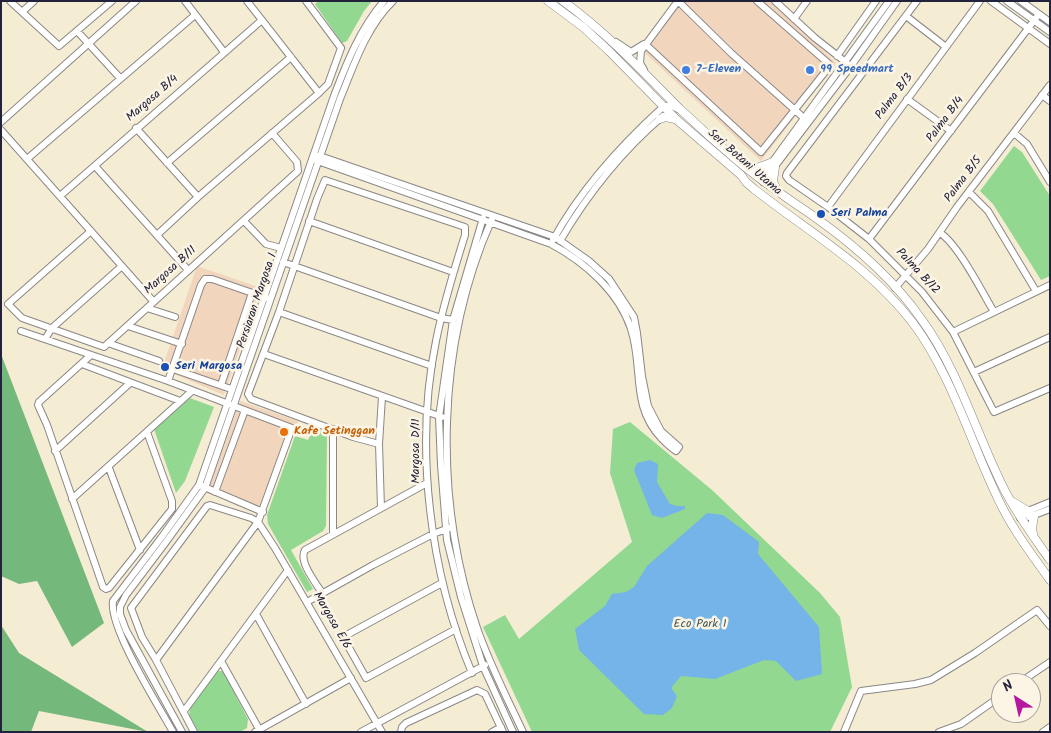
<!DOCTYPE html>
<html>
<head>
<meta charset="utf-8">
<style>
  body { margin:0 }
  #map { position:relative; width:1051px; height:733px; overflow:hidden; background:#f4ecd3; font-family:Kalam,sans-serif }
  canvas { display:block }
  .frame { position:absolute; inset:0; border:2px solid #22223b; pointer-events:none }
  .north { position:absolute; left:991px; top:673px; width:50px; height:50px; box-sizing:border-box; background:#fcf5e5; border:1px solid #a5a1a1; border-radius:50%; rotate:325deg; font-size:14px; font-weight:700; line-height:20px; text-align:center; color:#22223b }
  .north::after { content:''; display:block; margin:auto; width:18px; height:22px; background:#b5179e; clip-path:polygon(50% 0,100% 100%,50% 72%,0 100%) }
</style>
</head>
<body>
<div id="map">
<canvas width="1051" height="733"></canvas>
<div class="frame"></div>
<div class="north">N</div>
</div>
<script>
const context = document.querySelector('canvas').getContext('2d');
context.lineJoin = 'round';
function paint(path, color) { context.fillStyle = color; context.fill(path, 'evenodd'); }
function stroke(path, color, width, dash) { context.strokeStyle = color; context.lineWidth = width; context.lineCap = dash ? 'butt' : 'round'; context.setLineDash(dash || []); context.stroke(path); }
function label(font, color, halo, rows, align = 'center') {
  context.font = font + ' Kalam,sans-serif'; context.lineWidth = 5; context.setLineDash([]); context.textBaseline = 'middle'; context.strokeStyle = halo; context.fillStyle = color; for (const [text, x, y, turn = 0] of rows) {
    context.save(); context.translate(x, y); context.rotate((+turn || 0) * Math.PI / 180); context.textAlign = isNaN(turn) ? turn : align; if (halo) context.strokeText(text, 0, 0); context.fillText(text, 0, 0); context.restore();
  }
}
const built = new Path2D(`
  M683,1h88l65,62 -75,98 -116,-108z
  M197,266l64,22 -37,107 -62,-26z
  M240,401l58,20 -33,92 -58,-20z`);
const green = new Path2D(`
  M319,1h53l-8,10 -17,30 -5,2 -27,-39z
  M1014,146l8,6 28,44v80l-9,4 -48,-76 -13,-13z
  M190,398l24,9 -29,74 -9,12 -22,-64z
  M630,422l82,68 108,103 20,24 12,70 -22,45h-298l-49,-105 22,-12 14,24 113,-97 -22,-69 3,-44z
  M314,426l9,4 4,5 -1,91 -3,5 -32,19 22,39 -6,3 -39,-68 -1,-9 28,-79 13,4z
  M218,671h5l25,48 -1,9 -7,4h-42l-9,-16 1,-8z`);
const forest = new Path2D(`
  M1,354l103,269 -32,24 -35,-66 -18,3 -18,-8z
  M1,625l18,28 129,79 -109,-21 -8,21h-30z`);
const water = new Path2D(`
  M650,460l8,4 -1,18 13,22 7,2h8v3l-23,9 -10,-3 -18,-45 3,-7z
  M707,513l16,2 36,27 -1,12 61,73 3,47 -26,7 -20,-20 -12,-1 -49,19 -34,-3 -10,12 6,8 -5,12 -9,7 -19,-1 -65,-64 -4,-21 30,-23 7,-12 14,-2 8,-5 13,-21z`);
const minor = new Path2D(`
  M10,1l49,45 53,-45
  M185,1l39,51
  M247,1l72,92
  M306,1l35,47
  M678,1l53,52 74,66
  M775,1l40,37 33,26
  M917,1l-130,172 -1,3 3,4 39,27 41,32 53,53 31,40 41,80 56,-24
  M991,1l59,43
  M1007,1l43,31
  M1021,1l29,21
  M22,12l12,-11
  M906,16l40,31
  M794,19l13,-18
  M77,31l43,47
  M616,42l15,10 13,-8
  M645,44l116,108 68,-85v-3l-72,-63
  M837,56l39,-55
  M644,70l-4,-7 1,-12 37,-50
  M1042,95l8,6
  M907,99l44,32
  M1,122l135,-121
  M136,128l62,69
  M1,130l152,171
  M1014,133l13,11 23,38
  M27,159l168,-144
  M312,159l239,85c34,18 68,48 80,85 13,39 -1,77 31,110 4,4 9,9 14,12l3,-4 -18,-16 -13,-25 -6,-30 -5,-43 -3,-16 -6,-9 -19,-29 -20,-18 -34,-24 -241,-83
  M167,163l124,-106
  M95,166l93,104
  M760,179l129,-178
  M763,182l88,-116 46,-65
  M969,192l19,19 48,80
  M60,196l202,-176
  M828,207l152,-206
  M483,218l-30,102 -14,97 2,48 6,75 14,57 22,69 30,66
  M492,219c-56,126 -59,279 -15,409 12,35 30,70 46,104
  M244,221l22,23 15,4
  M309,221l144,51
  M91,231l-83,73 14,14 82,29 194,-176 -1,-9 -25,-29
  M940,233c18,11 42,59 54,79
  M157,235l41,-38 121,-104 9,-9 13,-36
  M869,239l170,-225
  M553,240c28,-51 67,-94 110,-133l7,-2 8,4
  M560,241c27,-46 62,-90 103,-125
  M283,262l158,56 12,2
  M895,288l33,-39 29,-42 93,-122
  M147,308l28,9
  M279,312l153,54
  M128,326l54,18
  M21,331l147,50 124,47 -34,94 -102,138
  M953,332l97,-47
  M45,339l7,-11 70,-62
  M108,343l51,18
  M264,354l178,63
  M91,355l-52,47 -1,3 9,20 56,162 3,2 3,-1 63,-79v-8l-25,-69
  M82,364l98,37
  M173,369l58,20
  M974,372l76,-35
  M168,381l33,-96 4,-6h7l55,19
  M221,385l31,-92
  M333,429v105
  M379,444l-26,-7 -102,-38 -3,-5 31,-82 38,-113 8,-19 140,47v8c-11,35 -22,70 -29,106 -22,107 -6,232 36,332
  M55,451l75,-68
  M109,468l31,82
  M202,486l61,26
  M215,492l30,-82
  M72,499l120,-108
  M381,508l-2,-64 3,-47
  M1029,517l21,-8
  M1020,518l8,-7 22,-9
  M442,583l-99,54 23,41 90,-49
  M322,593c-6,-10 -24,-32 -17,-43l122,-67
  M307,602l66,-37 60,-31 16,-6
  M256,614l50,90
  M221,661l38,68
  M1019,683l31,-21
  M184,711l104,-141
  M173,732c-15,-27 -64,-104 -60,-131l48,-63 38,-53 135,-389c13,-34 26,-67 50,-95
  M182,732l-56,-102 -6,-16v-7l6,-12 40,-53 39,-54 135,-389c14,-34 26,-72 53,-98
  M194,732l-38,-72 -14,-23 -11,-29 76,-102 3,-1 41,13 7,4 17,26 107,184
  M255,732l96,-54
  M361,732l124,-67
  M401,732l1,-5 4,-4 71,-33 8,4 18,38
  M492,732l9,-5
  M844,732l17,-41 54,-7 16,-4 44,-27 62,-43 13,16
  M939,732l22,-8 40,-28
  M1043,732l7,-5`);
const major = new Path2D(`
  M548,1l35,26 26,24 68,69 64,55 5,7 8,7c56,44 114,76 159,134 36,48 56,113 81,167 14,33 35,61 56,90
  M563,1c44,32 79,70 117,108 19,18 39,36 59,53 25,21 51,38 77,56 38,27 79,63 106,102 37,51 53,111 81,167 13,26 30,49 47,73
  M660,119l6,-2 9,2
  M745,164l12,4 16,-6
  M775,167l-2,14 4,10
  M1013,502l15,9
  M1033,534l-1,-6 2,-12`);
const markers = [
  [686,70,5,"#3f7fe0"],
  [810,70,5,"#3f7fe0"],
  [821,214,5,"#1a4fb4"],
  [165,367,5,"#1a4fb4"],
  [284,432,5,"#e8710a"]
];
const shopNames = [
  ["7-Eleven",696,70],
  ["99 Speedmart",820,70]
];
const streetNames = [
  ["Palma B/3",895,97,-53],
  ["Margosa B/4",153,99,-41],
  ["Palma B/4",946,120,-53],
  ["Seri Botani Utama",744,163,41],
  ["Palma B/5",964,180,-53],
  ["Margosa B/11",171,271,-42],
  ["Palma B/12",917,272,47],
  ["Persiaran Margosa 1",258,301,-71],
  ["Margosa D/11",417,451,-90],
  ["Margosa E/6",331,621,60]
];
const transitNames = [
  ["Seri Palma",831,214],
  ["Seri Margosa",175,367]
];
const foodNames = [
  ["Kafe Setinggan",294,432]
];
const parkNames = [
  ["Eco Park 1",700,625]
];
paint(built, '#f1d5bd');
paint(green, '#92d891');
paint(forest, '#75b87b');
paint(water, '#74b4e8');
stroke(minor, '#8b8787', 8);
stroke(major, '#8b8787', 9);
stroke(minor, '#fff', 6);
stroke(major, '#fff', 8);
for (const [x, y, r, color] of markers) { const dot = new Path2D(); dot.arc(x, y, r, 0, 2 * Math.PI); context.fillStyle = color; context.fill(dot); stroke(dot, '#fcf5e5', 2); }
label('bold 12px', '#366cbe', '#fcf5e5', shopNames, 'left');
label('12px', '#22223b', '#fcf5e5', streetNames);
label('bold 12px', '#164399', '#fcf5e5', transitNames, 'left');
label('bold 12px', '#c56008', '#fcf5e5', foodNames, 'left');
label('12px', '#445955', '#fcf5e5', parkNames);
</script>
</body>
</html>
